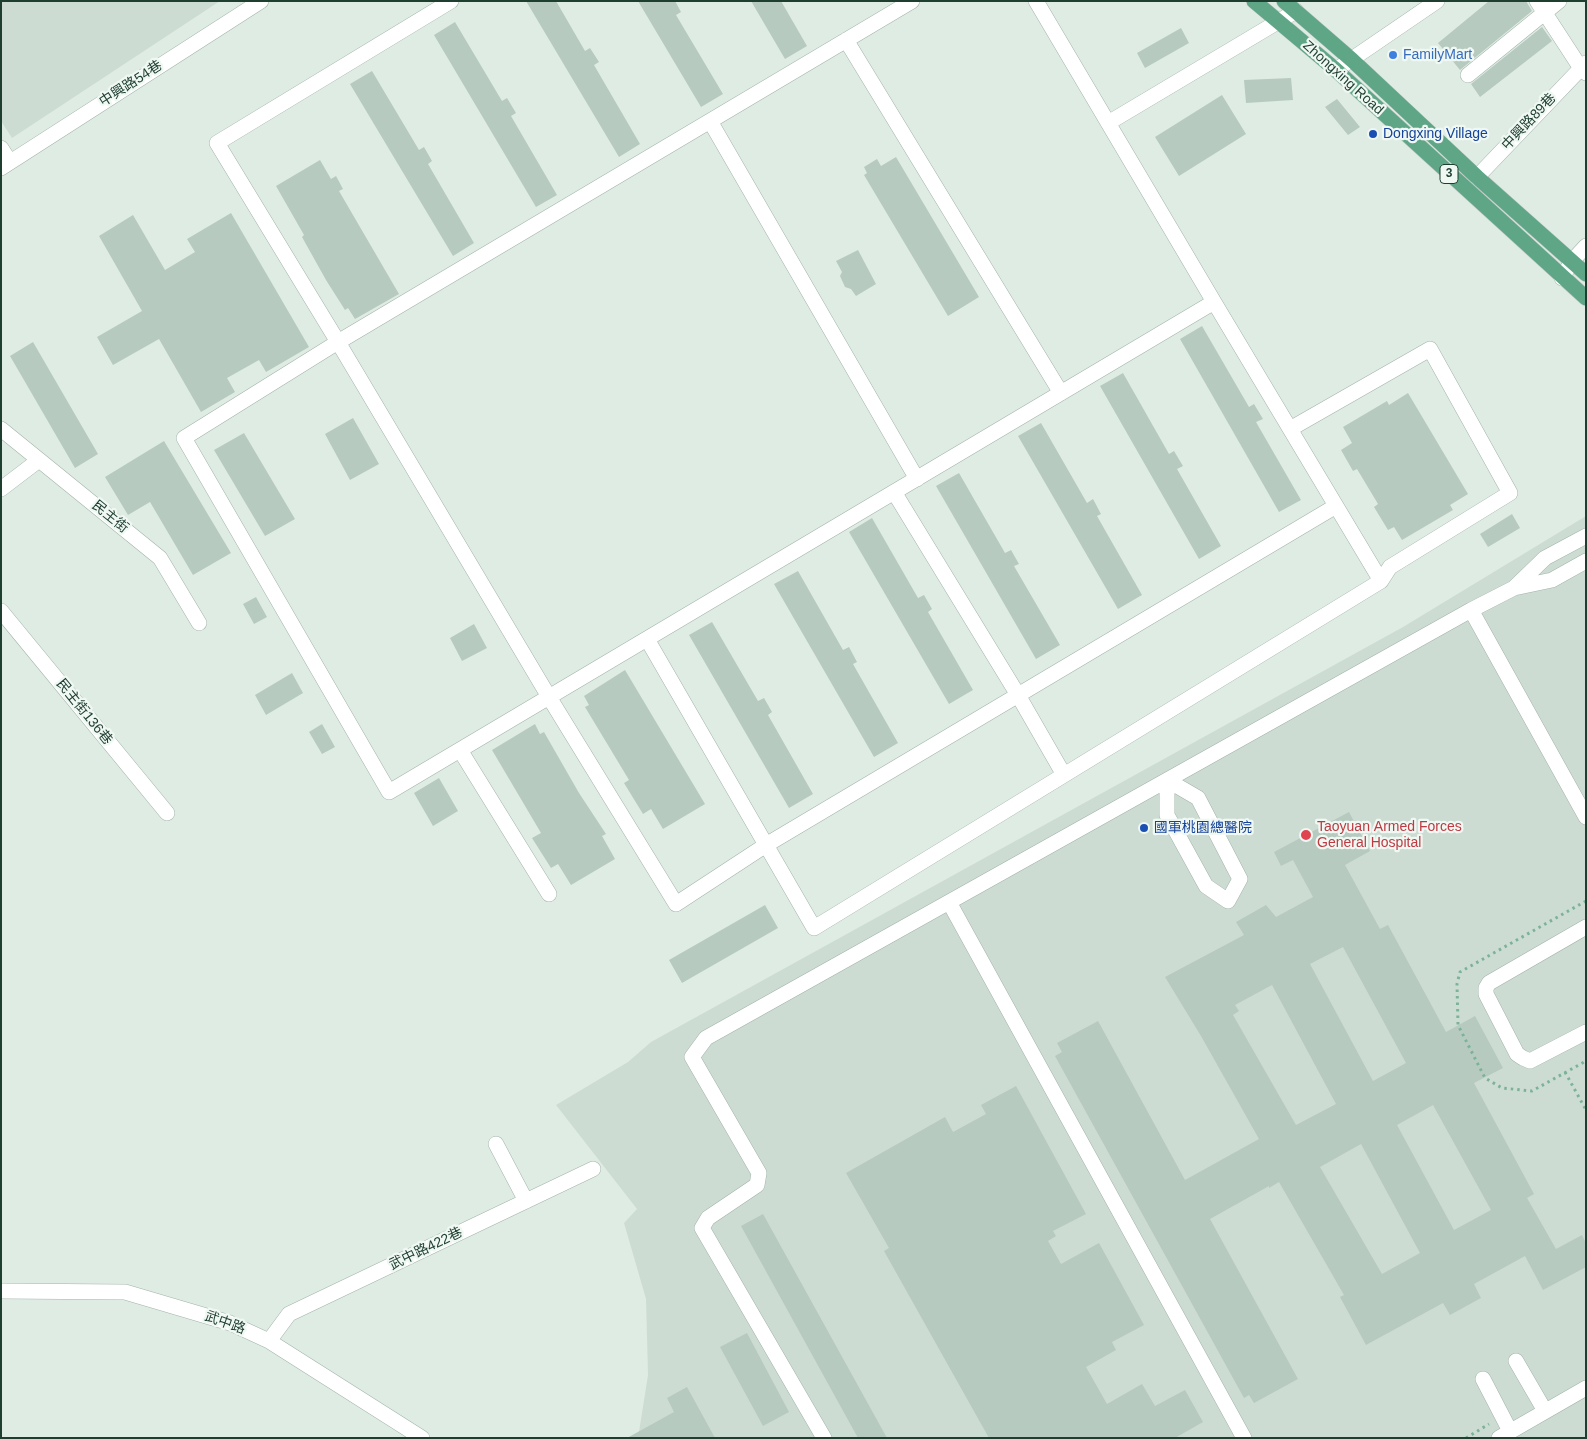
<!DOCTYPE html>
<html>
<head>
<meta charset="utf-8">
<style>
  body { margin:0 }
  #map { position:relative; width:1587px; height:1439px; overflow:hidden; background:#dfece4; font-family:Arial,sans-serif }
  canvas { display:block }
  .frame { position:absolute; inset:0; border:2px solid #1e3e30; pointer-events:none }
</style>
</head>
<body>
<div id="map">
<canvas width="1587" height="1439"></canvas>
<div class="frame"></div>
</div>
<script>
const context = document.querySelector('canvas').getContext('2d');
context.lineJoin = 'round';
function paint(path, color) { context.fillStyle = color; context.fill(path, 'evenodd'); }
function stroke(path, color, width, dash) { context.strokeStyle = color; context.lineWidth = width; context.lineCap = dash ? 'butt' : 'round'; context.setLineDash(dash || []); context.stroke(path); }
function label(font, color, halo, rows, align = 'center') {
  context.font = font + ' Arial,"Noto Sans TC",sans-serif'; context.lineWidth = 4.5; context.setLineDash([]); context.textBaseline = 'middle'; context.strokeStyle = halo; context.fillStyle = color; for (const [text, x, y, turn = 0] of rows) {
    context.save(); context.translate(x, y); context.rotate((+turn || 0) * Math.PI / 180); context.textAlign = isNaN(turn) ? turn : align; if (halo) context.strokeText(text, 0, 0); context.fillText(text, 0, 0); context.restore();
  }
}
const built = new Path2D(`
  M1,1h219l-208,137 -11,-17z
  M1586,516v922h-948l10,-63 -2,-76 -22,-76 13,-14 -81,-104 72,-43 23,-20 752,-415z`);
const building = new Path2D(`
  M526,1h30l29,50 5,-3 9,14 -5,3 46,79 -21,13z
  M638,1h37l6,11 -5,3 47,79 -22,13z
  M751,1h30l26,45 -22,13z
  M1489,1h37l6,10 -72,59 -22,-27z
  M455,22l47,79 5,-3 9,15 -5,3 46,79 -21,12 -102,-172z
  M1542,27l10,14 -72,56 -9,-13z
  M1181,28l8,15 -44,25 -8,-15z
  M372,71l47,79 5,-3 8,14 -4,3 46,79 -21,13 -103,-172z
  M1291,78l2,22 -47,3 -2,-23z
  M1222,95l24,39 -67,42 -24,-39z
  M1337,99l23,28 -12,8 -23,-28z
  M896,157l83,140 -31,19 -84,-141 3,-2 -3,-6 13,-8 4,7z
  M320,160l11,19 5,-3 7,13 -4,2 60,103 -44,25 -7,-11 -3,2 -19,-30 -24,-43 2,-2 -28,-49z
  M231,213l78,134 -43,25 -7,-12 -32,18 8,14 -34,20 -42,-73 -46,26 -16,-28 45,-26 -43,-75 34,-21 32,55 30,-18 -8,-13z
  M858,250l18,34 -20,12 -5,-7 -6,-2 -5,-11 2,-4 -6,-11z
  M1202,326l47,81 5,-3 9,15 -7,3 45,78 -22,12 -99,-173z
  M33,342l65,112 -23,14 -65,-112z
  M1123,373l46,81 5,-3 9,15 -6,3 44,77 -22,13 -99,-173z
  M1408,393l60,101 -18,11 3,5 -51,30 -8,-13 -6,3 -14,-23 4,-3 -21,-35 -4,2 -12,-21 11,-7 -9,-16 44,-26 2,4z
  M353,418l26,46 -29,16 -25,-46z
  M1041,423l46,80 6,-4 8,15 -4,2 45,79 -24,14 -100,-173z
  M244,433l51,86 -30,17 -51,-86z
  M164,441l67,112 -38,22 -43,-73 -22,13 -23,-38z
  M959,473l46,80 6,-3 8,14 -5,2 46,79 -24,14 -100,-173z
  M1512,514l8,14 -32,19 -8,-13z
  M872,518l46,80 6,-3 8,14 -4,3 45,78 -24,14 -100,-172z
  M798,571l45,79 6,-3 8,15 -4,2 45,79 -24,14 -100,-173z
  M256,597l11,20 -13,7 -11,-20z
  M712,622l46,79 6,-3 8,14 -4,3 45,79 -24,14 -100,-173z
  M474,624l13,24 -25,13 -12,-23z
  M625,670l80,134 -42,25 -12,-20 -8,5 -19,-31 5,-3 -44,-73 4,-2 -5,-9z
  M292,673l11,20 -37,22 -11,-20z
  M322,724l13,23 -13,7 -13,-22z
  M535,724l5,10 4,-2 35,61 27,41 -4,2 13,23 -44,26 -13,-21 -7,4 -19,-30 9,-5 -49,-83z
  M439,778l19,33 -25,15 -19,-33z
  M1349,812l21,39 -25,14 35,64 8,-4 58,107 29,-16 28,52 -29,15 60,111 -7,4 29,51 26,-14 4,8v24l-43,23 -18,-34 -51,28 7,14 -31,17 -7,-12 -77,42 -26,-48 4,-2 -65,-113 -10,6v-2l-59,33 88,160 -44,24 -5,-8 -5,3 -189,-342 7,-4 -5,-9 41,-22 87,159 74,-41 -58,-103 -36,-59 79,-42 -8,-13 30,-17 10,12 37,-20 -20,-37 -12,6 -7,-14zM1343,947l63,116 -33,18 -63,-117zM1272,985l64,119 -40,21 -63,-110 6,-4 -4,-6zM1433,1105l58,105 -37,20 -57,-105zM1361,1144l59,109 -38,21 -62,-107z
  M765,905l13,23 -96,55 -13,-23z
  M1016,1086l70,128 -33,17 3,5 -8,5 13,23 38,-21 45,82 -32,17 4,8 -30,17 21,37 35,-20 13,22 30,-16 18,32 -28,16h-186l-105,-187 5,-3 -43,-75 99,-56 8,15 33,-18 -5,-9z
  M763,1214l124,224h-29l-117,-212z
  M747,1333l42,79 -26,14 -43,-79z
  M687,1387l28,51h-88l47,-26 -7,-14z`);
const path = new Path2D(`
  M1586,901l-126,71 -3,12 1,41 27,53 17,10 30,3 54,-30
  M1565,1072l21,38
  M1466,1438l23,-14`);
const minor = new Path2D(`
  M451,1l-234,142 121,199 -154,96 205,354 160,-95 127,207 90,-59 570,-339
  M912,1l-574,341 211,355 665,-395 -178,-301
  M1537,1l43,66 6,6
  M846,40l215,353
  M1336,70l101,-69
  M1468,75l91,-74
  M710,121l207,358
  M1108,123l188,-112
  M1,148l9,14
  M1,168l260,-167
  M1477,177l109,-114
  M1562,278l10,-17 14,-15
  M1,429l159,129 39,65
  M1290,429l140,-80 80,144 -120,74 -9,14
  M1,489l38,-29
  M894,492l124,203 46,80
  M1514,588l31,-30 41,-22
  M1471,610l115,207
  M1,611l166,202
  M647,639l167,289 567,-347 -167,-279
  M460,750l89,144
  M1167,780l31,18 42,81 -12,22 -22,-15 -39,-71z
  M949,902l295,536
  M1586,927l-97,56 -3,5v6l31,60 6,4 7,3 56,-29
  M496,1144l30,57
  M1,1291l124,1 105,31 39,18 153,97
  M269,1341l20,-27 304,-145
  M1516,1361l29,50
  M1483,1379l27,52
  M824,1438l-122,-210 6,-10 49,-33 2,-12 -67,-116 14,-19 765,-428 43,-22 38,-8 34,-19
  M1499,1438l87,-50`);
const major = new Path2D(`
  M1254,1l82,69 250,228
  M1284,1l68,59 125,117 109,97`);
const markers = [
  [1393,55,5,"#3f7fe0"],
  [1373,134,5,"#1a4fb4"],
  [1144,828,5,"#1a4fb4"],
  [1306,835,6,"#e0444e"]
];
const shields = [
  [1449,174,18]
];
const shieldNames = [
  ["3",1449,174]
];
const shopNames = [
  ["FamilyMart",1403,55]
];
const streetNames = [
  ["Zhongxing Road",1343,78,42],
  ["中興路54巷",131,84,-33],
  ["中興路89巷",1529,122,-47],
  ["民主街",110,517,39],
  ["民主街136巷",84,712,51],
  ["武中路422巷",426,1249,-26],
  ["武中路",225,1323,20]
];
const transitNames = [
  ["Dongxing Village",1383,134],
  ["國軍桃園總醫院",1154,828]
];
const healthNames = [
  ["Taoyuan Armed Forces",1317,827],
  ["General Hospital",1317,843]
];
paint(built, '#cddcd3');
paint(building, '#b7cabf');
stroke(minor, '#a1b4aa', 16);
stroke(major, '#c0c9c5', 16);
stroke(path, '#7cb398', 3, [2.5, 4]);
stroke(minor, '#fff', 15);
stroke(major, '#5fa687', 15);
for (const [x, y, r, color] of markers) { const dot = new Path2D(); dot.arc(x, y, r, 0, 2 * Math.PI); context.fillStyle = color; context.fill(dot); stroke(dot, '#f0f8f3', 2); }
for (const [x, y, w] of shields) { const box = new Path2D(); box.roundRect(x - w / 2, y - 9.5, w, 19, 4); context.fillStyle = '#f0f8f3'; context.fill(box); stroke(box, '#1e3e30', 1); }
label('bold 12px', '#1e3e30', null, shieldNames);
label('14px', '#366cbe', '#f0f8f3', shopNames, 'left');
label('14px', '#1e3e30', '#f0f8f3', streetNames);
label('14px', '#164399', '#f0f8f3', transitNames, 'left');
label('14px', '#be3a42', '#f0f8f3', healthNames, 'left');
</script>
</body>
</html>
